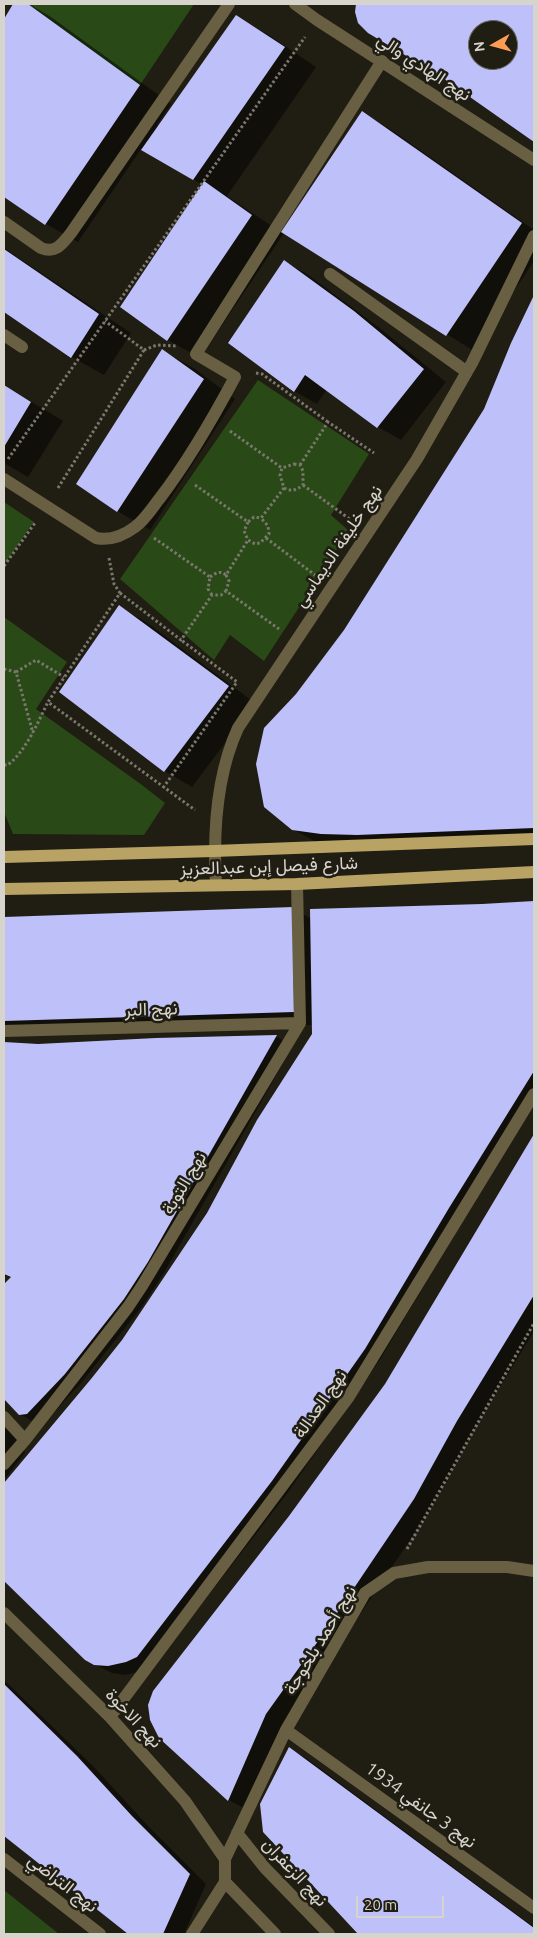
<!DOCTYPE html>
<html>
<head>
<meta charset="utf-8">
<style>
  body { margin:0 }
  #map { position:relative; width:538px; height:1938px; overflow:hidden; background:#201d13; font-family:Ubuntu,sans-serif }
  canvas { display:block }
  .frame { position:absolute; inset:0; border:5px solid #d7d4cd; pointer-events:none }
  .north { position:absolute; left:468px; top:20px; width:50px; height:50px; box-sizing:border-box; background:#201d13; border:1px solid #69665d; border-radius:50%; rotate:263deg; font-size:14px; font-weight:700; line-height:20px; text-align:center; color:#d7d4cd }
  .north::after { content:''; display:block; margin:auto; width:18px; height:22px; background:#fc9d53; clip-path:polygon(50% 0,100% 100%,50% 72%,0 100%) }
  .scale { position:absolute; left:356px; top:1896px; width:88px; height:22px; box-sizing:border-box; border:2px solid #d7d4cd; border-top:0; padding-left:6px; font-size:15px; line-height:18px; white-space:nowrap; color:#d7d4cd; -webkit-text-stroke:4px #201d13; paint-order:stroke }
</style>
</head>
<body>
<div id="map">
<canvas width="538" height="1938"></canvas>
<div class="frame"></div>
<div class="north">N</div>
<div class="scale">20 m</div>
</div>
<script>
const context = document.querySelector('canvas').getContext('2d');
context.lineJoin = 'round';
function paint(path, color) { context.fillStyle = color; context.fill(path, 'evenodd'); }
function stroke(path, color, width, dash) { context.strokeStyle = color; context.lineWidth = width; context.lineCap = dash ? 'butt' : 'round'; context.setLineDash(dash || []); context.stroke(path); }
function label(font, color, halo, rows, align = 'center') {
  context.font = font + ' Ubuntu,Vazirmatn,sans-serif'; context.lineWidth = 5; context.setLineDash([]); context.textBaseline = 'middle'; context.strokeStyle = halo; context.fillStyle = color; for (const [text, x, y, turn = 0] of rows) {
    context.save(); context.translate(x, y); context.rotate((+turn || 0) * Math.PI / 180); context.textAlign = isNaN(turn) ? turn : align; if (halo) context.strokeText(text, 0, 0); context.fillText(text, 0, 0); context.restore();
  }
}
const green = new Path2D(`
  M28,4h166l-54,81z
  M258,380l111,74 -38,61 18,16 -85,130 -34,-26 -16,25 -94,-81z
  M4,502l30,20 -30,43z
  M4,617l63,45 -31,47 106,76 23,18 -21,32 -131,-1 -9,-22z
  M4,1890l55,44h-55z`);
const shadow = new Path2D(`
  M15,4h14l22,13 120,87 -14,21 2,2 77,-110 33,18 47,32 -89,129 55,37 81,-120 27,16 144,101v31l-60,90 -190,-118 -84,125 -32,-18 35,-155 -62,-36 -63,93 -32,-18 -42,-29v-174z
  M358,4h176v137l-178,-129zM478,30h30v30h-30z
  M4,248l127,85 -27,42 -32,-18 -68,-46z
  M284,261l23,13 70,52 69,56 -45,58 -23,-13 -51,-38 -10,15 -23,-13z
  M534,297v541l-213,7 -28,-16 4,-134 48,-64 140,-221 27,-66z
  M163,351l32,18 40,30 -85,131 -33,-19z
  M4,385l59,36 -35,56 -24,-14z
  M119,607l27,15 109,81 -63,84 -27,-16 -104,-79z
  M534,902v204l-69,111 -84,141 -92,133 -98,127 -49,53 -17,4 -13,-2 -27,-14 -81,-80v-93l119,-146 85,-127 105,-179v-9l-189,6 -120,2v-115l288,-10 20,11z
  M277,1037l16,9 -128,225 -24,37 -60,75 -37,40 -7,1 -17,-10 -16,-17v-111l7,-8 -7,-3v-231l34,1 118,-6z
  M534,1136v195l-60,99 -43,79 -93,138 -56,77 -37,85 -16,-9 61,-283 96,-132z
  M4,1426l19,20 2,7 -21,27z
  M4,1680l90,87 55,60 57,57 -22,50h-54l-126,-100z
  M289,1749l17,9 228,169v7h-173l-97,-102z`);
const building = new Path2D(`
  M13,4h15l112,81 -95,140 -41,-28v-178z
  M356,4h178v138l-94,-66 -72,-43 -10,-10 -3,-11zM478,30h30v30h-30z
  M236,15l49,32 -92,133 -52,-30z
  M362,111l160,112 -76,113 -165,-104z
  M204,181l48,34 -85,126 -47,-34z
  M4,249l95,65 -28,44 -67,-46z
  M284,260l70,51 70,58 -47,59 -72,-53 -11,17 -66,-49z
  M534,295v533l-177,7 -36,-1 -29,-4 -28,-23 -8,-43 8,-36 32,-34 48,-64 140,-221 27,-66z
  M162,349l42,30 -87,133 -41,-28z
  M4,385l27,17 -27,45z
  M119,605l110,81 -65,86 -105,-80z
  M534,901v170l-85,137 -84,141 -93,132 -135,176 -11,5 -18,4 -14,-1 -9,-5 -81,-79v-98l87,-104 31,-39 85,-127 50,-93 55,-86 -2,-125 172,-5z
  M293,907l1,105 -290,9v-104z
  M277,1035l-129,227 -24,37 -59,75 -38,40 -8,1 -15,-16v-115l7,-7 -7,-3v-232l34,2 118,-6z
  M534,1134v161l-77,126 -43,78 -93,138 -55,77 -38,87 -69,-63 -9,-18 -2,-15 5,-14 136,-175 96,-132z
  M4,1684l73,72 55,60 58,58 -27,60h-35l-124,-98z
  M289,1747l245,181v6h-176l-95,-102 -3,-28z`);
const path = new Path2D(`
  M144,350l13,-5 20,1
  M256,373l6,1 66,48
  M230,431l52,37
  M8,459l297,-422
  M294,464l6,1 3,6v14c-7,5 -11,7 -19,3l-4,-13 2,-7z
  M300,465l28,-43 46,31
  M195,485l53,37 6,-5 7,1 23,-30
  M303,485l48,35
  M58,488l86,-138 -39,-29
  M248,522l-4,9 4,9 7,4 5,-1 9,-9 -1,-8 -7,-8
  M154,538l56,39 -2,12 4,6
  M266,538l49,37
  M109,558l5,26 6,9 -72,109 147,108
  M4,566l31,-43
  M226,575l3,6 -3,10 53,38
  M210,577c6,-4 10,-7 16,-2l22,-35
  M120,593l61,47 31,-45h9l5,-4
  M4,669l12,3 17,61
  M16,672l20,-12 28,17
  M4,765h4c19,-16 29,-41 40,-63
  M163,788l74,-106 -56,-42
  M407,1549l127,-226`);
const minor = new Path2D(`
  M295,4l22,16 217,140
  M4,222l37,26c15,6 21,-4 30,-15l158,-229
  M330,274l137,98
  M4,335l18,12
  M4,479l92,59c15,3 27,-2 39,-11 10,-7 17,-19 25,-29 29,-38 52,-78 75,-121l-39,-23 186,-293
  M216,885c-3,-52 0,-109 22,-157l179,-269 55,-96 62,-127
  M4,1031l296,-8
  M4,1417l21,23
  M4,1464l21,-24 103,-133 14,-21 158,-263 -3,-139
  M4,1613l106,104 75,84 40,58
  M110,1717l238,-319 186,-304
  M286,1730l248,178
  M237,1833l28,35 64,66
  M4,1859l96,75
  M225,1882l50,52
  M192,1934l33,-52v-23l61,-129 79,-137 29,-20 34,-6h79l27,4`);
const major = new Path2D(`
  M4,857l210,-6 320,-12
  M4,889l293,-5 237,-12`);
const streetNames = [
  ["نهج الهادي والي",424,67,33],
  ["نهج خليفة الديماسي",338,546,-56],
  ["شارع فيصل إبن عبدالعزيز",269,866,-2],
  ["نهج البر",151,1009,-2],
  ["نهج التوبة",184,1183,-59],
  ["نهج العدالة",320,1404,-55],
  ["نهج أحمد بلخوجة",320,1640,-59],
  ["نهج الاخوة",134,1718,47],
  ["نهج 3 جانفي 1934",421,1805,36],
  ["نهج الزعفران",295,1872,47],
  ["نهج التراضي",63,1883,38]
];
paint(green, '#294916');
paint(shadow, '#0007');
paint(building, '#bec0f9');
stroke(path, '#7a776e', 3, [2.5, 2.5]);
stroke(minor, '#695f42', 12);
stroke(major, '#b8a364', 12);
label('18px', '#d7d4cd', '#201d13', streetNames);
</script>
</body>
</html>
